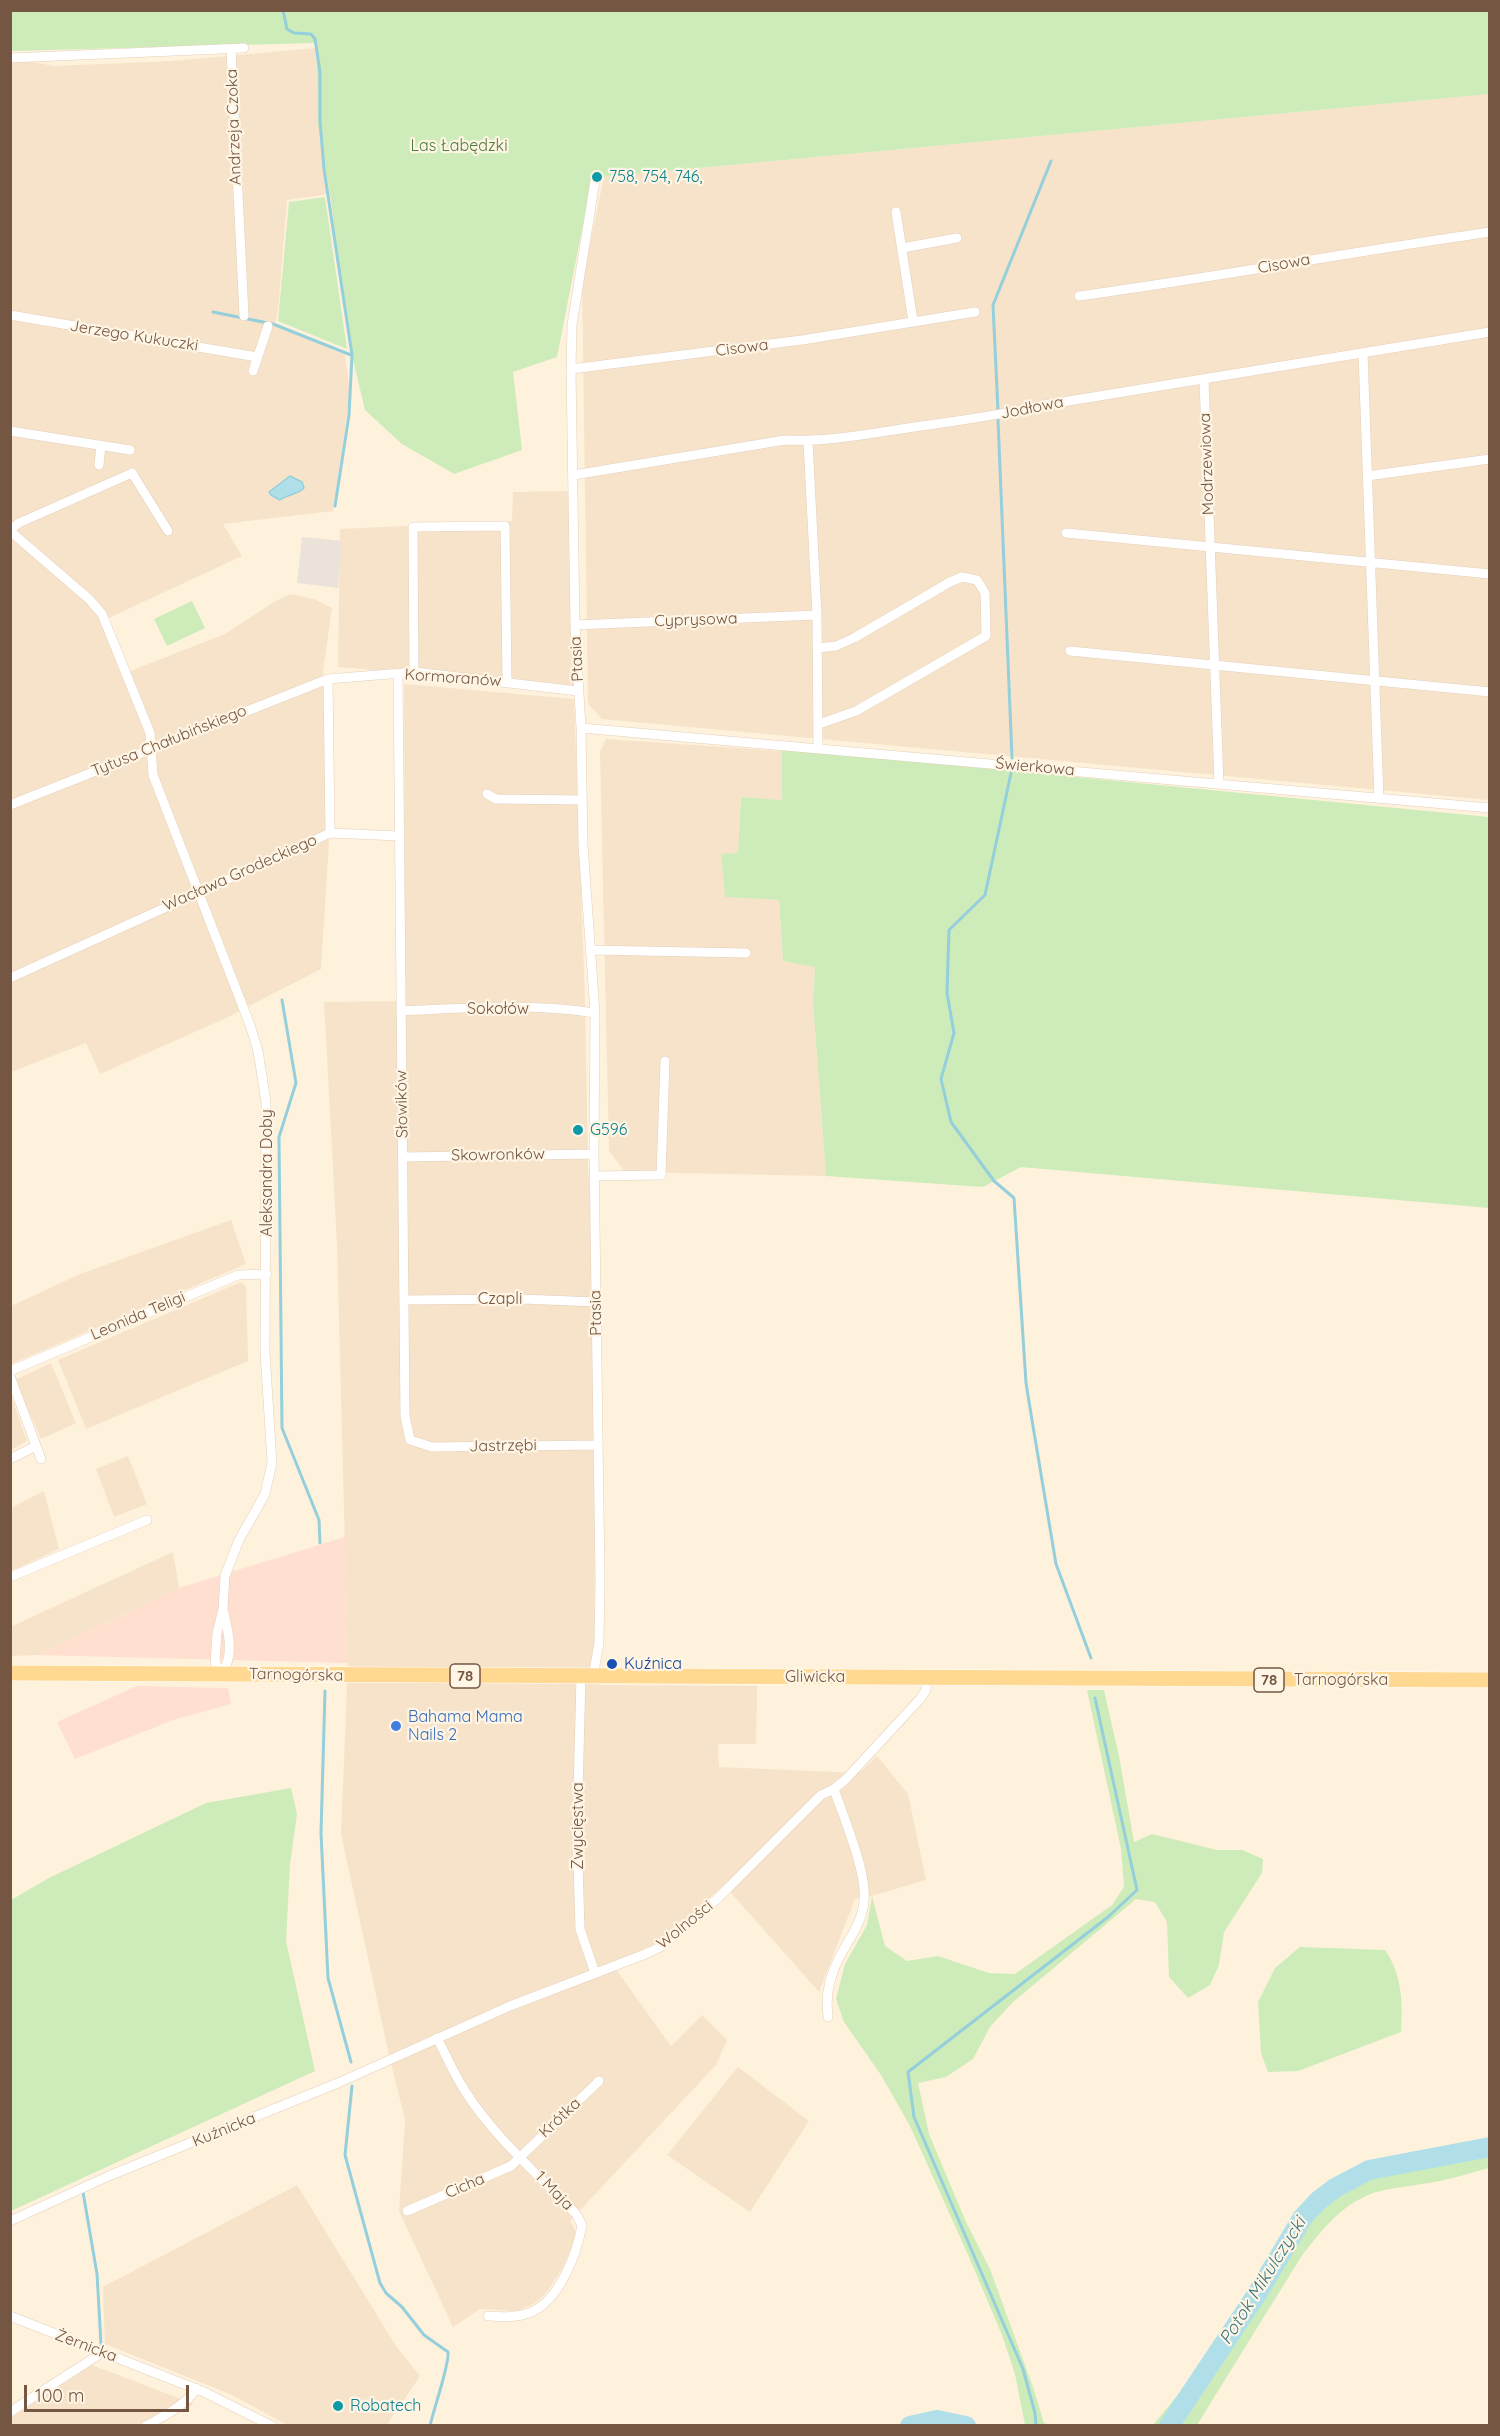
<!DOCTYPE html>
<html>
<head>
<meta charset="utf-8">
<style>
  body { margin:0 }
  #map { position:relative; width:1500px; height:2436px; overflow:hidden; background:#fef2dc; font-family:Quicksand,sans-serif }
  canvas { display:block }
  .frame { position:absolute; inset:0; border:12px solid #755643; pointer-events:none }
  .scale { position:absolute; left:24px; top:2385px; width:165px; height:27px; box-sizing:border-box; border:3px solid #755643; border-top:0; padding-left:8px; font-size:18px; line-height:21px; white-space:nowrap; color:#755643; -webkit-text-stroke:4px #fff5e4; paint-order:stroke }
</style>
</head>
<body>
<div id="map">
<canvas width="1500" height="2436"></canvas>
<div class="frame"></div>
<div class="scale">100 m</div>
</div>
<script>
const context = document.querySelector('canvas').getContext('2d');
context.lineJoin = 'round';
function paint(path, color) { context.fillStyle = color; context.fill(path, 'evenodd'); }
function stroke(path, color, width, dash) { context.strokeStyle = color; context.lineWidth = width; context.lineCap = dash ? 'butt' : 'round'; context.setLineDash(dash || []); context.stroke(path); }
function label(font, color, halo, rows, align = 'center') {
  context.font = font + ' Quicksand,sans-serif'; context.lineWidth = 4.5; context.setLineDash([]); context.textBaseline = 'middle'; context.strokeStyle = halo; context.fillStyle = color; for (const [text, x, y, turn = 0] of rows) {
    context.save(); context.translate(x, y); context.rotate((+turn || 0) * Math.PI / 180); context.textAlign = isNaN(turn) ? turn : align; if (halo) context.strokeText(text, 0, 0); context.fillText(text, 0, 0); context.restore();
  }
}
const residential = new Path2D(`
  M316,48l2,74 12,72 -43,6 -9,111 -3,14 70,30 5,38 -17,118 -110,13 19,32 -142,66 25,51 100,-39 49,-32 16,-8 24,5 18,9 -9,63 6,171 -8,127 -95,49 -126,56 -14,-31 -75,29v-1010l16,-1 27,5 119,-5z
  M1489,94v706l-887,-81 -14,-15 -6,-423 22,-104z
  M569,491l6,195 -237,-19 2,-138 172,-8 1,-29z
  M404,684l170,15 11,301 3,164 8,138 -2,364 5,19 158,1 -1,58h-38l1,23 140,6 18,-17 31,38 18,86 -54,16 -17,3 -36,93 -95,-107 -62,55 -50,24 59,82 31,-31 25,25 -11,25 -146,156 5,9v9l-13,30 -15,23 -13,12 -17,7 -37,-2 -27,18 -54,-116 6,-91 -16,-65 -48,-221 7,-171 -11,-419 -13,-242 81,-1z
  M606,739l176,12v49l-41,-3 -3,57h-17l4,43 54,3 4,61 32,5 -2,37 13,173 -201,-4 -16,-21 -9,-399z
  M231,1220l15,44 -235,100v-58l69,-32z
  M241,1282l5,4 2,75 -162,68 -28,-69z
  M51,1363l25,60 -35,16 -26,-59z
  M10,1393l17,48 -16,9h-1z
  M128,1456l19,48 -33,13 -18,-48z
  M44,1491l15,58 -48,22v-63z
  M173,1552l6,36 -141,67 -27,1 -1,-29z
  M738,2067l71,54 -59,91 -83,-57z
  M297,2185l99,161 24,30 -33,49h-100l-55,-30 -127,-51 -2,-57z
  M92,2365l102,39 -38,21 -145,1v-8z`);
const commercial = new Path2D(`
  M345,1537l3,126 -310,-8 141,-67z
  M137,1686l91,2 3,16 -58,16 -98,39 -18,-37z`);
const industrial = new Path2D(`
  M302,537l40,4 -4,47 -41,-5z`);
const green = new Path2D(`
  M11,10h1478l1,84 -898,84 -35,179 -44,15 9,78 -68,24 -52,-30 -37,-34 -16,-67 -18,-142 -13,-76 -2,-82 -305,8z
  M325,197l22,152 -69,-28 11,-119z
  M192,601l13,27 -38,18 -13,-27z
  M787,749l702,68v391l-468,-41 -38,20 -157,-11 -13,-173 2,-36 -32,-6 -4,-61 -54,-3 -4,-43 17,-1 3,-56 41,3v-49z
  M1087,1690h17l15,66 15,86 18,-8 65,16h25l21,9 -1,14 -38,59 -5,33 -9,20 -22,13 -19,-21 -2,-55 -12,-20 -19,-3 -124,104 -22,24 -17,32 -27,18 -28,6 11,51 37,88 24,47 43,118 11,36 6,2h-25l-10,-51 -13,-39 -33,-78 -59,-131 -29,-51 -37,-53 -8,-23 9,-35 22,-39 5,-29 13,50 22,15 31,-5 51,17 26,1 97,-69 12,-18 -3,-38z
  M291,1788l6,26 -7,50 -4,77 29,130 -304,140v-311l38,-22 157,-75z
  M1300,1947l85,3c17,24 18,53 16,82l-103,39 -30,1 -7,-19 -3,-51 17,-34z
  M1489,2141v27c-22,6 -44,13 -67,16 -21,4 -43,4 -62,15 -25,13 -42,36 -59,58l-104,168h-44l33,-40 55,-81 51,-85 25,-26 40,-24 54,-17z`);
const water = new Path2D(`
  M290,476l12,6 2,6c-7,7 -16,6 -24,12l-9,-5 -2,-3z`);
const stream = new Path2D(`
  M283,10l4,19 7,4 17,1 4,5 5,33v49l4,48 28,186 -3,60 -14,91
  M213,312l60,12 78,31
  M998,411l-5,-106 58,-144
  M998,420l14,338
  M1011,773l-26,122 -36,35 -2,63 7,40 -13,46 10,43 43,59 20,17 12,185 5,31 25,150 35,94
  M282,1000l14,83 -17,54 3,291 37,92 1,23
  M325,1691l-4,142 7,145 23,84
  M352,2086l-7,69 35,128 6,10 16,14 22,28 24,17c2,11 -15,59 -18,74
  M83,2192l14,82 4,70
  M1036,2426l-1,-13 -12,-44 -109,-252 -6,-45 200,-155 29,-27 -42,-192`);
const river = new Path2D(`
  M910,2426l27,-6 29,6
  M1169,2426l88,-132 46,-77 15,-16 17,-13 34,-18 121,-23`);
const street = new Path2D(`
  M231,49l13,267
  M10,58l234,-10
  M896,212l17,109
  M902,248l55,-10
  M1079,296c137,-19 273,-44 411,-64
  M10,315l247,42
  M1363,353l16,446
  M571,369l231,-29 173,-28
  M253,371l15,-45
  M1204,380l15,403
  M10,431l120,19
  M808,442l9,173 1,133
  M99,465l2,-20
  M574,475l211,-35c41,2 82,-6 123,-12 46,-7 91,-12 136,-23l446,-73
  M1367,476l123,-17
  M10,530l9,-7 113,-50 36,58
  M10,531l79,68 13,15 48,119 3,42 97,250 8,26 8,51 -1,250 7,111 -7,31 -26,46 -14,36 -2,33 -6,24 -2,30 7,10c13,-18 6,-43 1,-64
  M1066,533l424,41
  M575,625l242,-10
  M817,648l19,-2 18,-8 96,-56 12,-5 15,3 8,13 1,43 -130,75 -37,13
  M1070,651l420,41
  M414,672l-1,-145 92,-1 2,156
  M398,674l7,742 5,24 22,7 166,-2
  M328,679l2,154
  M581,728l909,80
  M487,794l9,5 86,1
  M10,805l318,-126 86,-7 164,19
  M330,833l69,3
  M590,950l156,3
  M10,978l320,-145
  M401,1011c64,-3 131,-8 194,2
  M403,1157l191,-3
  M594,1176l67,-1 4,-114
  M405,1300l118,-1 73,3
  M10,1371l228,-96 29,-1
  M10,1376l31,83
  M10,1459l26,-13
  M10,1577l137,-57
  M581,1677l-4,155 3,97 15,44
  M593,1677l6,-34 1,-64 -6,-425 1,-141 -12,-168 -2,-117 -6,-103 -4,-256 1,-44 23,-144
  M828,2017c-2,-16 -1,-30 5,-45 8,-25 29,-44 31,-71 3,-30 -20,-82 -30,-112
  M437,2038c9,17 17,36 28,53 29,46 74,84 111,123l6,11c-5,29 -23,77 -53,88 -14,5 -27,4 -41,3
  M407,2211l104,-45 88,-85
  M10,2221l101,-46 227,-92 172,-77 138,-53 14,-7 56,-48 103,-103 13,-6 12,-10 74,-80 6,-9 1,-12
  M10,2316l194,76 68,34
  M10,2412l93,-60
  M146,2426c17,-10 40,-20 50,-38`);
const primary = new Path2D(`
  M10,1673l1480,7`);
const markers = [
  [597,177,6,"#0f9aa8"],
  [578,1130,6,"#0f9aa8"],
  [612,1664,6,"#1a4fb4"],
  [396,1726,6,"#3f7fe0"],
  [338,2406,6,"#0f9aa8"]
];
const shields = [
  [465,1676,30],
  [1269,1680,30]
];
const shieldNames = [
  ["78",465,1676],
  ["78",1269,1680]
];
const streetNames = [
  ["Andrzeja Czoka",234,127,-92],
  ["Cisowa",1284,264,-10],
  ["Jerzego Kukuczki",134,336,9],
  ["Cisowa",742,348,-7],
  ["Jodłowa",1032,408,-11],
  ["Modrzewiowa",1207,464,-92],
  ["Cyprysowa",696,620,-2],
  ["Ptasia",577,659,-93],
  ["Kormoranów",453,678,4],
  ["Tytusa Chałubińskiego",169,741,-22],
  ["Świerkowa",1035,767,5],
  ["Wacława Grodeckiego",240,873,-24],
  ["Sokołów",498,1009],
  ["Słowików",402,1104,-91],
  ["Skowronków",498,1155,-1],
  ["Aleksandra Doby",267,1173,-90],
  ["Czapli",500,1299],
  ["Ptasia",596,1313,-91],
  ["Leonida Teligi",138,1316,-23],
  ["Jastrzębi",503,1446,-1],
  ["Tarnogórska",296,1675,1],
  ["Gliwicka",815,1677],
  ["Tarnogórska",1341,1680],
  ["Zwycięstwa",578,1826,-90],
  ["Wolności",685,1925,-39],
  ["Krótka",560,2118,-43],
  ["Kuźnicka",224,2130,-22],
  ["Cicha",465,2186,-23],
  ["1 Maja",554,2191,46],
  ["Żernicka",86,2346,21]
];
const parkNames = [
  ["Las Łabędzki",459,146]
];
const cultureNames = [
  ["758, 754, 746,",609,177],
  ["G596",590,1130],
  ["Robatech",350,2406]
];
const transitNames = [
  ["Kuźnica",624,1664]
];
const shopNames = [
  ["Bahama Mama",408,1717],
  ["Nails 2",408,1735]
];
const waterNames = [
  ["Potok Mikulczycki",1263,2281,-58]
];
paint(residential, '#f7e3ca');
paint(commercial, '#ffdfcf');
paint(industrial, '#ebe2d9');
paint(green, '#cdecba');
paint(water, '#b0dfe9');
stroke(water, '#95cfdc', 1.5);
stroke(stream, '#95cfdc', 3);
stroke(river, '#b0dfe9', 20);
stroke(street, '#e5cfbb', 10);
stroke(primary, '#fff', 16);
stroke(street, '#fff', 9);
stroke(primary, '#ffd992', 15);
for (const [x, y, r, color] of markers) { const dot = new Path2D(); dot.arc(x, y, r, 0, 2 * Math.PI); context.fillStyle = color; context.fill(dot); stroke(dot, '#fff5e4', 2); }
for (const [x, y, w] of shields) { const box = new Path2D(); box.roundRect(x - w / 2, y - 12, w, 24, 4.5); context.fillStyle = '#fff5e4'; context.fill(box); stroke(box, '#755643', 1.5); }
label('bold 15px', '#755643', null, shieldNames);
label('16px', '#755643', '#fff5e4', streetNames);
label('16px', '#4c7c3a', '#fff5e4', parkNames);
label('16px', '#0d838f', '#fff5e4', cultureNames, 'left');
label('16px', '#164399', '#fff5e4', transitNames, 'left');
label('16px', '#366cbe', '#fff5e4', shopNames, 'left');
label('italic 18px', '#387684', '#fff5e4', waterNames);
</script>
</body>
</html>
